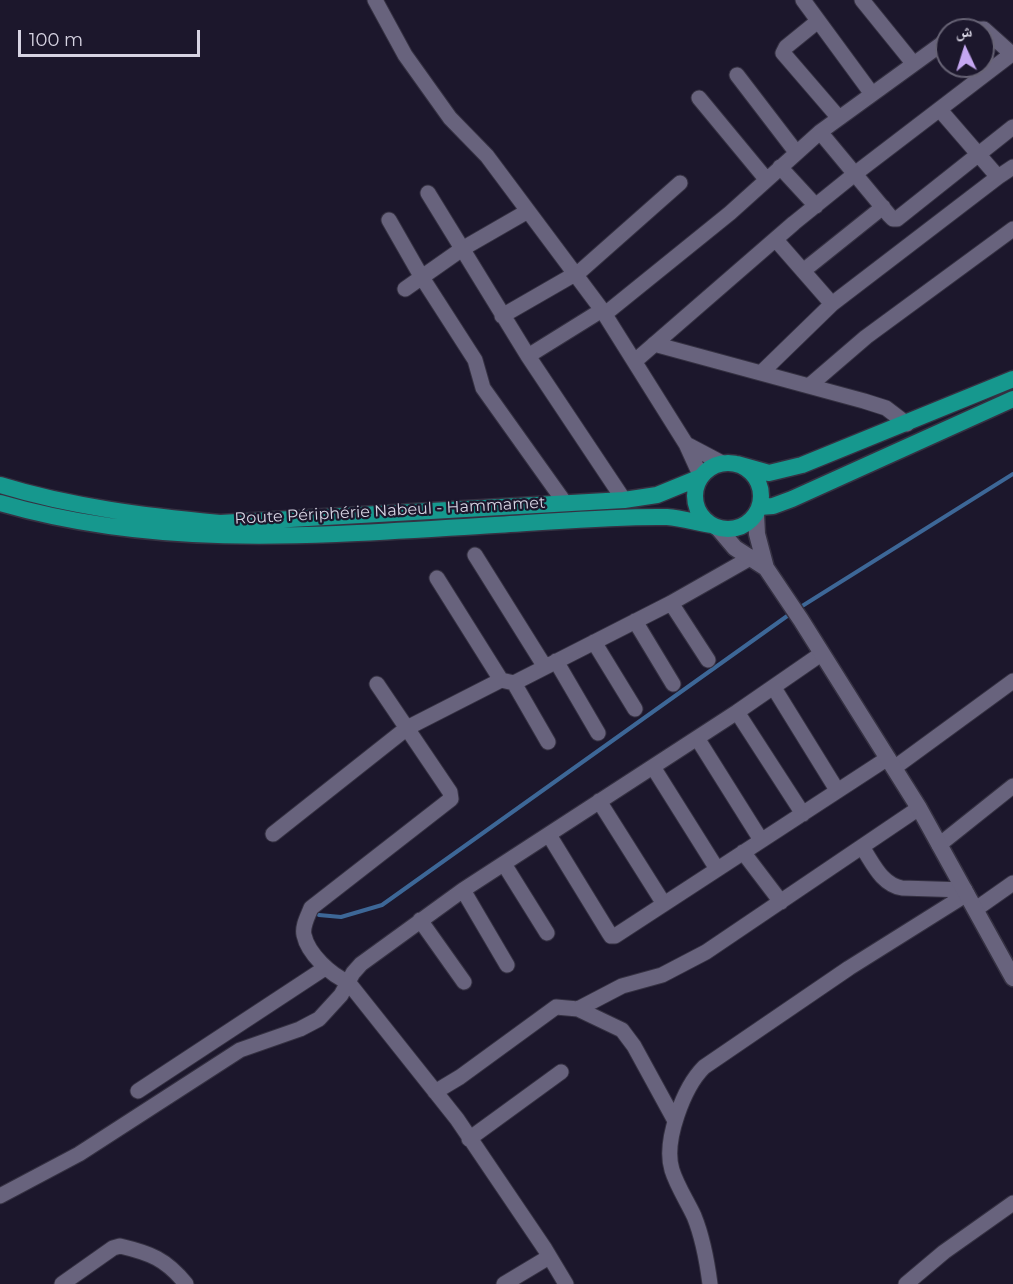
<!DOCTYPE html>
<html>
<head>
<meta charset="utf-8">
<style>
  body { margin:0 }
  #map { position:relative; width:1013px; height:1284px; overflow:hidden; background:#1c172c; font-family:Montserrat,"Noto Naskh Arabic",sans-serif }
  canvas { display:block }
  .north { position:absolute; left:935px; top:18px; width:60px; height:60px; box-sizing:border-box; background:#1c172c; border:2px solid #676375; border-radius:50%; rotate:356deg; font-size:16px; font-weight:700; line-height:24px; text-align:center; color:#d7d4e3 }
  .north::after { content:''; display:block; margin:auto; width:21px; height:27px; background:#c5a7f1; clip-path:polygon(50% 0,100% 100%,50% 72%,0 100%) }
  .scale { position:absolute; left:18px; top:30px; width:182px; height:27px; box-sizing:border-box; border:3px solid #d7d4e3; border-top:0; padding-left:8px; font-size:18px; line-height:21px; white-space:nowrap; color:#d7d4e3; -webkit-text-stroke:4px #1c172c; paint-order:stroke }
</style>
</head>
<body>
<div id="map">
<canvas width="1013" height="1284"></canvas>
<div class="north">ش</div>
<div class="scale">100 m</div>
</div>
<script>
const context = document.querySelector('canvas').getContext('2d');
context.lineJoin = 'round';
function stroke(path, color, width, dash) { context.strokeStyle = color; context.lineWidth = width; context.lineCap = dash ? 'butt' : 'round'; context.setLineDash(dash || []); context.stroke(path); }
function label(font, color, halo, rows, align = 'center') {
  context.font = font + ' Montserrat,sans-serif'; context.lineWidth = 4.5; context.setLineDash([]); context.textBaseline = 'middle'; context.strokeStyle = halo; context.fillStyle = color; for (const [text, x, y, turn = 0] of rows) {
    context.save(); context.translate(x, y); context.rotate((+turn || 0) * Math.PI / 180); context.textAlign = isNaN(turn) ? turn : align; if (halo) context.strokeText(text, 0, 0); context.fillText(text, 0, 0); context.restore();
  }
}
const stream = new Path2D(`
  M799,608l214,-134
  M319,915l22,2 41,-12 408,-291`);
const minor = new Path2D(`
  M375,0l30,55 45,63 37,38 115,154 84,134 15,33
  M803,0l69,94
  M862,0l51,63
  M818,21l-32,26 -3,6 56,65
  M963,30l21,-1 29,26
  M737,75l59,77
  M699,98l67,81
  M940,110l58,67
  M820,132l69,83 4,4h4l116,-92
  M780,167l36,39
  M428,193l100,163 96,144
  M389,220l32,56 54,84 8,28 82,115
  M776,240l56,64
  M803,271l80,-64
  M576,275l104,-92
  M405,289l57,-40 66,-38
  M605,314l125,-101 90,-81 127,-92
  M502,316l73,-42
  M654,344l210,57 22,7 21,16
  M528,356l74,-46
  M635,361l159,-138 62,-50 157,-120
  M761,373l71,-69 166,-127 15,-10
  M809,386l57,-49 147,-108
  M686,444l36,19
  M475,555l70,112
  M437,578l64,102
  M671,603l37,57
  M635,621l38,63
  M594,642l41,67
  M556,661l42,72
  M514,683l34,59
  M377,684l73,108 1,7 -140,109c-3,8 -9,18 -7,27 4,19 27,40 44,47l109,137 88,130 21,35
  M774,688l63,102
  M737,712l66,102
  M697,738l64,102
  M653,767l64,102
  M894,768l119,-87
  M599,801l65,103
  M273,834l134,-106 94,-48 13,3 157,-80 81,-46
  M549,835l60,98 2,3h4l273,-178
  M939,845l74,-59
  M862,847c11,16 19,37 40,41l63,2
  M743,852l38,50
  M504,864l43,69
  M463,890l44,75
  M976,909l37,-26
  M420,920l44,62
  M578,1009l44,21 12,16 41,75
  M138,1091l187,-123
  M435,1092l25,-15 96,-70 22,2 44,-23 40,-11 44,-23 213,-144
  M469,1139l92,-67
  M0,1196l79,-42 161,-104 60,-21 19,-10 22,-24 12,-22 8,-9 102,-74 274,-178 84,-58
  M62,1284l51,-36 7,-2c30,7 46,13 66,38
  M504,1284l45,-27
  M710,1284c-3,-23 -7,-46 -16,-68 -7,-15 -17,-30 -22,-46 -9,-29 12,-83 32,-103l145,-99 118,-74
  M906,1284l38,-32 69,-49`);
const tertiary = new Path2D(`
  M756,514l1,20 9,34
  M718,528l17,20 31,20 35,52 118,188 94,170`);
const trunk = new Path2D(`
  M695 496a33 33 0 1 1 66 0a33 33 0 1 1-66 0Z
  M737,464l32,9 33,-8 211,-86
  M0,485c71,22 146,31 220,38l404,-23 33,-5 44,-18
  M0,503c165,48 327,32 495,22 57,-3 115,-9 172,-8 15,1 31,6 45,8
  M759,507l14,-1 19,-7 221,-100`);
const streetNames = [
  ["Route Périphérie Nabeul - Hammamet",390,511,-3]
];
stroke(stream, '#3d6797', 4);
stroke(minor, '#353142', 17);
stroke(tertiary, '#353142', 19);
stroke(trunk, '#353142', 19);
stroke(minor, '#68637d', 15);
stroke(tertiary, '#68637d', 16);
stroke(trunk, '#16988e', 16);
label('16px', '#d7d4e3', '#1c172c', streetNames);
</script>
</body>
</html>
